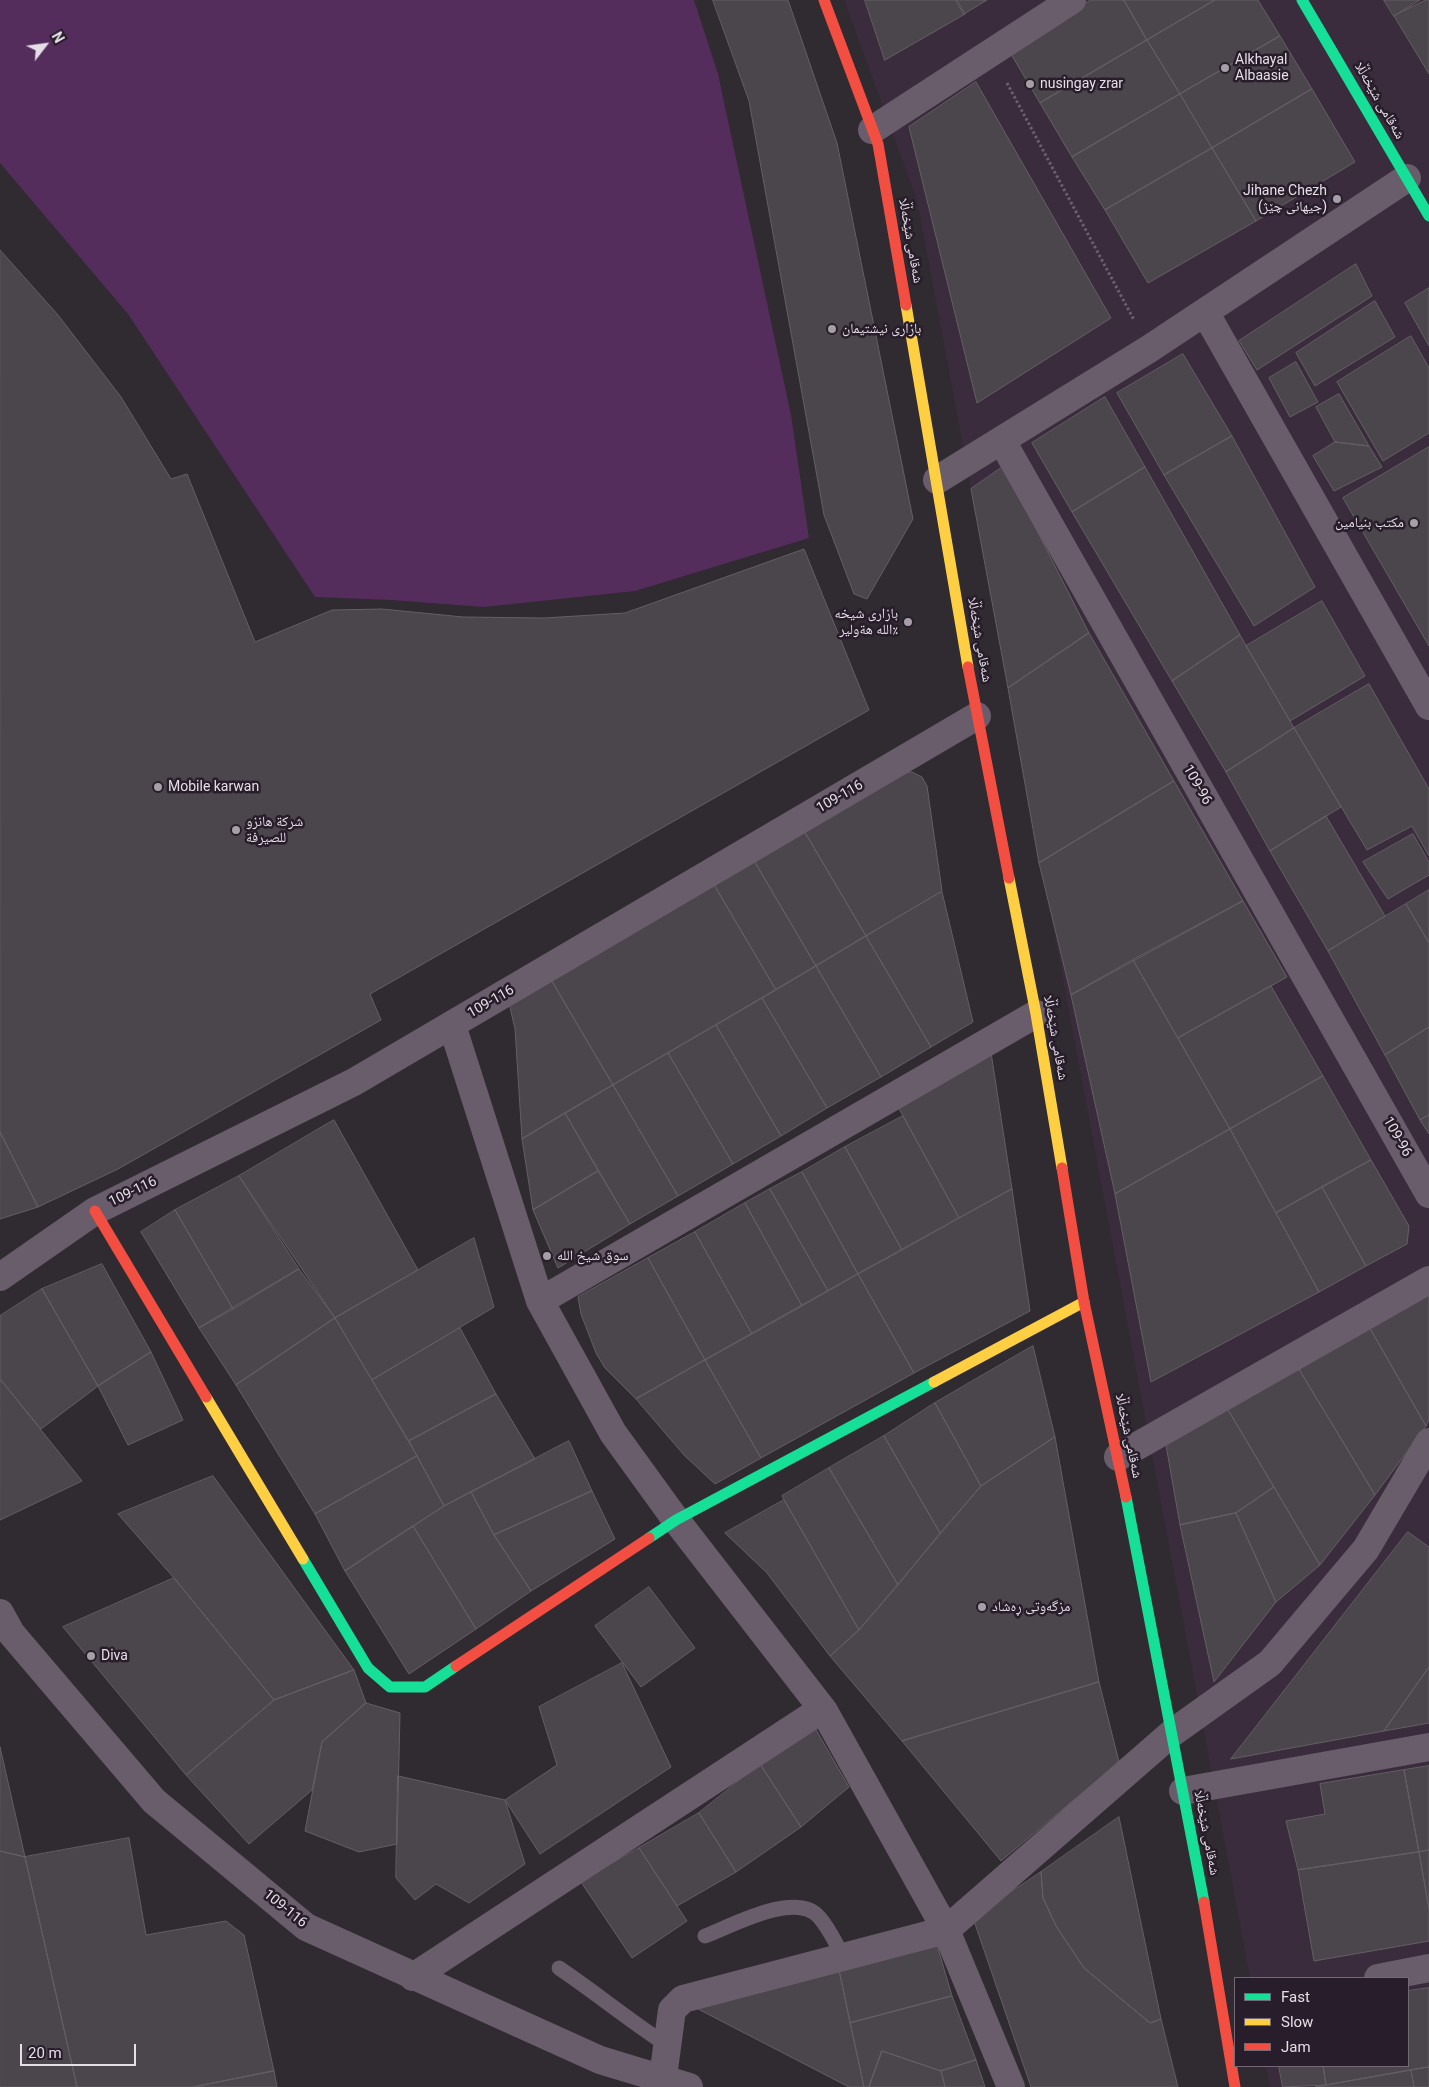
<!DOCTYPE html>
<html>
<head>
<meta charset="utf-8">
<style>
  body { margin:0 }
  #map { position:relative; width:1429px; height:2087px; overflow:hidden; background:#302a31; font-family:Roboto,sans-serif }
  canvas { display:block }
  .legend { position:absolute; left:1234px; top:1977px; width:175px; height:90px; box-sizing:border-box; background:#281d2a; border:1px solid #746a75; margin:0; padding:6px 9px; list-style:none; font-size:15px; color:#e5dee6 }
  .legend li { display:flex; align-items:center; gap:10px; height:25px }
  .legend b { width:25px; border:1px solid #746a75 }
  .north { position:absolute; left:20px; top:20px; width:50px; height:50px; -webkit-text-stroke:4px #281d2a; paint-order:stroke; rotate:60deg; font-size:14px; font-weight:700; line-height:20px; text-align:center; color:#e5dee6 }
  .north::after { content:''; display:block; margin:auto; width:18px; height:22px; background:#e5dee6; clip-path:polygon(50% 0,100% 100%,50% 72%,0 100%) }
  .scale { position:absolute; left:20px; top:2044px; width:116px; height:22px; box-sizing:border-box; border:2px solid #e5dee6; border-top:0; padding-left:6px; font-size:15px; line-height:18px; white-space:nowrap; color:#e5dee6; -webkit-text-stroke:4px #281d2a; paint-order:stroke }
</style>
</head>
<body>
<div id="map">
<canvas width="1429" height="2087"></canvas>
<ul class="legend">
<li><b style="height:6px;background:#16e098"></b>Fast</li>
<li><b style="height:6px;background:#ffcf43"></b>Slow</li>
<li><b style="height:6px;background:#f24e42"></b>Jam</li>
</ul>
<div class="north">N</div>
<div class="scale">20 m</div>
</div>
<script>
const context = document.querySelector('canvas').getContext('2d');
context.lineJoin = 'round';
function paint(path, color) { context.fillStyle = color; context.fill(path, 'evenodd'); }
function stroke(path, color, width, dash) { context.strokeStyle = color; context.lineWidth = width; context.lineCap = dash ? 'butt' : 'round'; context.setLineDash(dash || []); context.stroke(path); }
function label(font, color, halo, rows, align = 'center') {
  context.font = font + ' Roboto,"Noto Naskh Arabic",sans-serif'; context.lineWidth = 5; context.setLineDash([]); context.textBaseline = 'middle'; context.strokeStyle = halo; context.fillStyle = color; for (const [text, x, y, turn = 0] of rows) {
    context.save(); context.translate(x, y); context.rotate((+turn || 0) * Math.PI / 180); context.textAlign = isNaN(turn) ? turn : align; if (halo) context.strokeText(text, 0, 0); context.fillText(text, 0, 0); context.restore();
  }
}
const built = new Path2D(`
  M844,0h585v2087h-159l-4,-21h142v-88h-158l-333,-1778z`);
const green = new Path2D(`
  M0,0h694l24,74 73,341 18,123 -174,53 -151,16 -93,-7 -76,-3 -187,-283 -128,-151z`);
const building = new Path2D(`
  M713,0h75l49,143 76,376 -46,80 -13,-5 -30,-79 -75,-414z
  M865,0h92l8,14 -80,46z
  M956,0h31l-23,14z
  M1091,0h33l23,40 -107,63 -32,-54z
  M1124,0h91l-68,40z
  M1215,0h43l22,36 -100,58 -33,-54z
  M1384,0h36l-26,16z
  M1426,0h3v74l-35,-58z
  M1280,36l32,53 -100,59 -32,-54z
  M1147,40l33,54 -108,63 -32,-54z
  M976,82l135,236 -134,85 -68,-276z
  M1312,89l43,73 -99,59 -44,-73z
  M1180,94l32,54 -107,62 -33,-53z
  M1212,148l44,73 -108,62 -43,-73z
  M0,250l58,65 63,82 50,82 16,-5 68,168 77,-32 50,-1 81,8 81,1 81,-5 179,-64 65,161 -499,284 11,26 -263,149 -80,38 -38,-75z
  M1356,264l16,32 -115,74 -18,-29z
  M1429,288v58l-24,-43z
  M1375,301l20,36 -80,49 -19,-33z
  M1411,336l18,32v65l-46,28 -46,-79z
  M1183,354l49,82 -68,39 -47,-82z
  M1296,362l22,40 -28,15 -21,-39z
  M1339,394l30,52 -34,-4 -19,-35z
  M1105,397l40,70 -73,45 -40,-69z
  M1232,436l83,151 -61,39 -90,-151z
  M1335,442l34,4 13,21 -48,24 -21,-35z
  M1429,447v199l-86,-148z
  M1004,466l85,167 -81,55 -37,-199z
  M1145,467l95,168 -68,46 -100,-169z
  M1322,601l43,75 -75,45 -44,-75z
  M1089,633l85,148 -135,82 -31,-175z
  M1240,635l54,93 -68,44 -54,-91z
  M1369,684l60,105v67l-17,-30 -45,24 -73,-122z
  M1294,728l47,79 -71,44 -44,-79z
  M902,772h10l10,5 5,9 15,105 -76,45 -63,-107z
  M1174,781l69,120 -172,94 -32,-132z
  M1326,816l59,100 -57,35 -58,-100z
  M803,829l63,107 -50,30 -63,-107z
  M1413,834l16,28v13l-41,24 -25,-37z
  M753,859l63,107 -40,24 -63,-107z
  M713,883l63,107 -163,95 -63,-107z
  M1429,890v53l-23,-39z
  M942,892l31,130 -42,25 -65,-111z
  M1243,901l44,76 -109,61 -45,-78z
  M1406,904l23,39v84l-44,28 -57,-104z
  M866,936l65,111 -50,30 -65,-111z
  M1133,960l97,169 -115,65 -44,-199z
  M816,966l65,111 -54,31 -65,-110z
  M550,978l63,107 -91,54 -7,-110 -6,-26z
  M1271,986l52,90 -93,53 -52,-91z
  M762,998l65,110 -46,28 -65,-111z
  M716,1025l65,111 -48,28 -65,-111z
  M1429,1027v88l-9,5 -35,-65z
  M990,1046l22,143 -53,29 -63,-115z
  M668,1053l65,111 -55,32 -65,-111z
  M1323,1076l48,84 -95,53 -46,-84z
  M613,1085l65,111 -48,28 -65,-111z
  M565,1113l33,58 -65,39 -11,-71z
  M1429,1115v19l-9,-14z
  M903,1116l56,102 -57,32 -57,-103z
  M334,1120l84,150 -83,48 -96,-142z
  M1230,1129l89,163 -168,90 -36,-188z
  M0,1132l38,75 -38,12z
  M845,1147l57,103 -44,24 -56,-102z
  M1371,1160l38,66 -2,18 -41,22 -44,-79z
  M598,1171l32,53 -72,44 -25,-58z
  M802,1172l56,102 -30,17 -58,-102z
  M239,1176l60,93 -66,40 -58,-99z
  M1322,1187l44,79 -47,26 -43,-79z
  M770,1189l58,102 -26,15 -57,-103z
  M1012,1189l18,122 -116,62 -56,-99z
  M745,1203l57,103 -50,28 -57,-102z
  M175,1210l58,99 -34,19 -58,-96z
  M695,1232l57,102 -47,26 -57,-102z
  M474,1238l20,69 -122,73 -37,-62z
  M648,1258l57,102 -69,39 -31,-31 -9,-15 -15,-39 -3,-17z
  M102,1264l49,88 -53,34 -56,-97z
  M299,1269l36,49 -99,67 -37,-57z
  M858,1274l56,99 -153,85 -56,-98z
  M42,1289l56,97 -57,43 -41,-50v-63z
  M1429,1289v131l-3,6 -58,-101z
  M335,1318l82,138 -102,58 -79,-129z
  M1368,1325l58,101 -51,69 -78,-129z
  M460,1328l36,66 -87,47 -37,-61z
  M1033,1346l22,91 -74,49 -46,-83z
  M151,1352l32,68 -55,25 -30,-59z
  M705,1360l56,98 -46,26 -31,-29 -48,-56z
  M1297,1366l78,129 -55,70 -93,-157z
  M0,1379l82,102 -82,39z
  M496,1394l39,65 -91,47 -35,-65z
  M935,1403l46,83 -41,47 -56,-97z
  M1227,1408l47,79 -38,26 -56,12 -14,-80z
  M884,1436l56,97 -42,52 -69,-117z
  M1055,1437l44,245 -197,59 -72,-85 29,-26 122,-144z
  M569,1441l23,50 -98,44 -23,-43z
  M417,1456l27,50 -99,65 -30,-57z
  M829,1468l69,117 -39,45 -77,-134z
  M213,1476l141,194 -80,30 -100,-122 -56,-64z
  M1274,1487l46,78 -44,37 -40,-89z
  M592,1491l23,48 -84,52 -37,-56z
  M471,1492l23,43 37,56 -55,38 -63,-103 31,-20z
  M784,1500l75,130 -29,26 -63,-83 -42,-40z
  M1236,1513l40,89 -62,80 -34,-157z
  M413,1526l63,103 -67,45 -64,-103z
  M1408,1532l21,15v120l-45,64 -153,28z
  M174,1578l100,122 -88,75 -123,-148z
  M649,1587l46,61 -54,39 -46,-61z
  M622,1663l49,104 -131,87 -35,-54 52,-35 -18,-58z
  M1429,1667v56l-45,8z
  M354,1670l12,33 -44,39 -10,48 -63,54 -63,-69 88,-75z
  M1099,1682l20,80 -118,99 -99,-120z
  M366,1703l34,10 -3,131 -38,8 -54,-21 17,-89z
  M815,1728l34,59 -48,40 -41,-63z
  M0,1747l25,110 -25,-6z
  M760,1764l41,63 -65,45 -37,-59z
  M1429,1766v84l-10,2 -15,-82z
  M1404,1770l15,82 -121,18 -12,-49 39,-7 -5,-30z
  M398,1776l107,24 20,64 -56,39 -33,-19 -21,16 -19,-22z
  M699,1813l37,59 -59,34 -38,-58z
  M1119,1817l42,202 -11,4 -66,-55 -28,-42 -13,-28 -2,-26z
  M129,1838l17,97 80,-14 18,14 30,136 -81,16h-116l-52,-230z
  M639,1848l48,73 -55,37 -51,-76z
  M1429,1850v59l-10,-57z
  M0,1851l25,6 52,230h-77z
  M1419,1852l10,57v32l-115,20 -16,-91z
  M1041,1872l2,26 13,28 28,42 66,55 11,-4 17,68h-147l-58,-169z
  M937,1945l15,51 -102,27 -12,-58z
  M838,1965l26,122h-15l-151,-78z
  M1429,1988v79l-103,18 -3,-19h85v-75z
  M952,1996l24,64 -35,11 -59,-20 -13,36h-5l-14,-64z
  M882,2051l59,20 4,16h-76z
  M976,2060l9,27h-40l-4,-16z
  M1279,2066h44l3,19 -43,2z
  M1429,2067v20h-15l-3,-17z
  M1411,2070l3,17h-99l11,-2z
  M274,2071l3,16h-84z`);
const path = new Path2D(`
  M1007,83l127,237`);
const lane = new Path2D(`
  M705,1936c27,-10 91,-46 114,-19 10,11 17,27 24,39
  M559,1968c37,25 71,53 108,77`);
const street = new Path2D(`
  M872,130l200,-130
  M1205,312l224,394
  M1002,441l427,753
  M937,480l212,-131 258,-171
  M452,1025l88,276 73,132 63,87 148,191 122,219 65,157
  M0,1277l95,-66 259,-129 623,-366
  M540,1301l496,-287
  M1118,1457l311,-177
  M0,1613l11,20 143,168 152,126 294,133 89,27
  M1183,1791l246,-44
  M413,1977l397,-260 14,-6
  M1378,1978l51,-10
  M663,2077l9,-67 11,-11 263,-69 226,-197 98,-70 96,-114 63,-107`);
const fast = new Path2D(`
  M1302,0l127,216
  M1126,1497l78,405
  M649,1538l27,-18 258,-138
  M303,1559l65,109 22,19h35l31,-21`);
const slow = new Path2D(`
  M906,305l62,362
  M1009,878l27,136 26,154
  M934,1382l150,-80
  M206,1397l97,162`);
const jam = new Path2D(`
  M824,0l54,144 28,161
  M968,667l41,211
  M1062,1168l22,134 42,195
  M95,1211l111,186
  M456,1666l193,-128
  M1204,1902l31,185`);
const markers = [
  [1225,68,5,"#a69fa7"],
  [1030,84,5,"#a69fa7"],
  [1337,199,5,"#a69fa7"],
  [832,329,5,"#a69fa7"],
  [1414,523,5,"#a69fa7"],
  [908,622,5,"#a69fa7"],
  [158,787,5,"#a69fa7"],
  [236,830,5,"#a69fa7"],
  [547,1256,5,"#a69fa7"],
  [982,1607,5,"#a69fa7"],
  [91,1656,5,"#a69fa7"]
];
const poiNames = [
  ["Alkhayal",1235,60],
  ["Albaasie",1235,76],
  ["nusingay zrar",1040,84],
  ["Jihane Chezh",1327,191,"right"],
  ["(جیهانی چێژ)",1327,207,"right"],
  ["بازاری نیشتیمان",842,329],
  ["مكتب بنيامين",1404,523,"right"],
  ["بازاری شیخه",898,614,"right"],
  ["الله هةولیر٪",898,630,"right"],
  ["Mobile karwan",168,787],
  ["شركة هانزو",246,822],
  ["للصيرفة",246,838],
  ["سوق شيخ الله",557,1256],
  ["مزگەوتی ڕەشاد",992,1607],
  ["Diva",101,1656]
];
const streetNames = [
  ["شەقامی شێخەڵڵا",1379,101,60],
  ["شەقامی شێخەڵڵا",910,241,80],
  ["شەقامی شێخەڵڵا",979,640,80],
  ["109-96",1197,785,60],
  ["109-116",840,797,-30],
  ["109-116",491,1002,-30],
  ["شەقامی شێخەڵڵا",1055,1038,80],
  ["109-96",1397,1137,60],
  ["109-116",133,1192,-26],
  ["شەقامی شێخەڵڵا",1128,1436,78],
  ["شەقامی شێخەڵڵا",1206,1833,79],
  ["109-116",285,1909,39]
];
paint(built, '#3a2c3c');
paint(green, '#552d5d');
paint(building, '#4a464b');
stroke(building, '#645f65', 1);
stroke(path, '#6b616c', 3, [2.5, 2.5]);
stroke(lane, '#695c6b', 15);
stroke(street, '#695c6b', 28);
stroke(fast, '#16e098', 11);
stroke(slow, '#ffcf43', 11);
stroke(jam, '#f24e42', 11);
for (const [x, y, r, color] of markers) { const dot = new Path2D(); dot.arc(x, y, r, 0, 2 * Math.PI); context.fillStyle = color; context.fill(dot); stroke(dot, '#281d2a', 2); }
label('14px', '#e5dee6', '#281d2a', poiNames, 'left');
label('14px', '#e5dee6', '#281d2a', streetNames);
</script>
</body>
</html>
